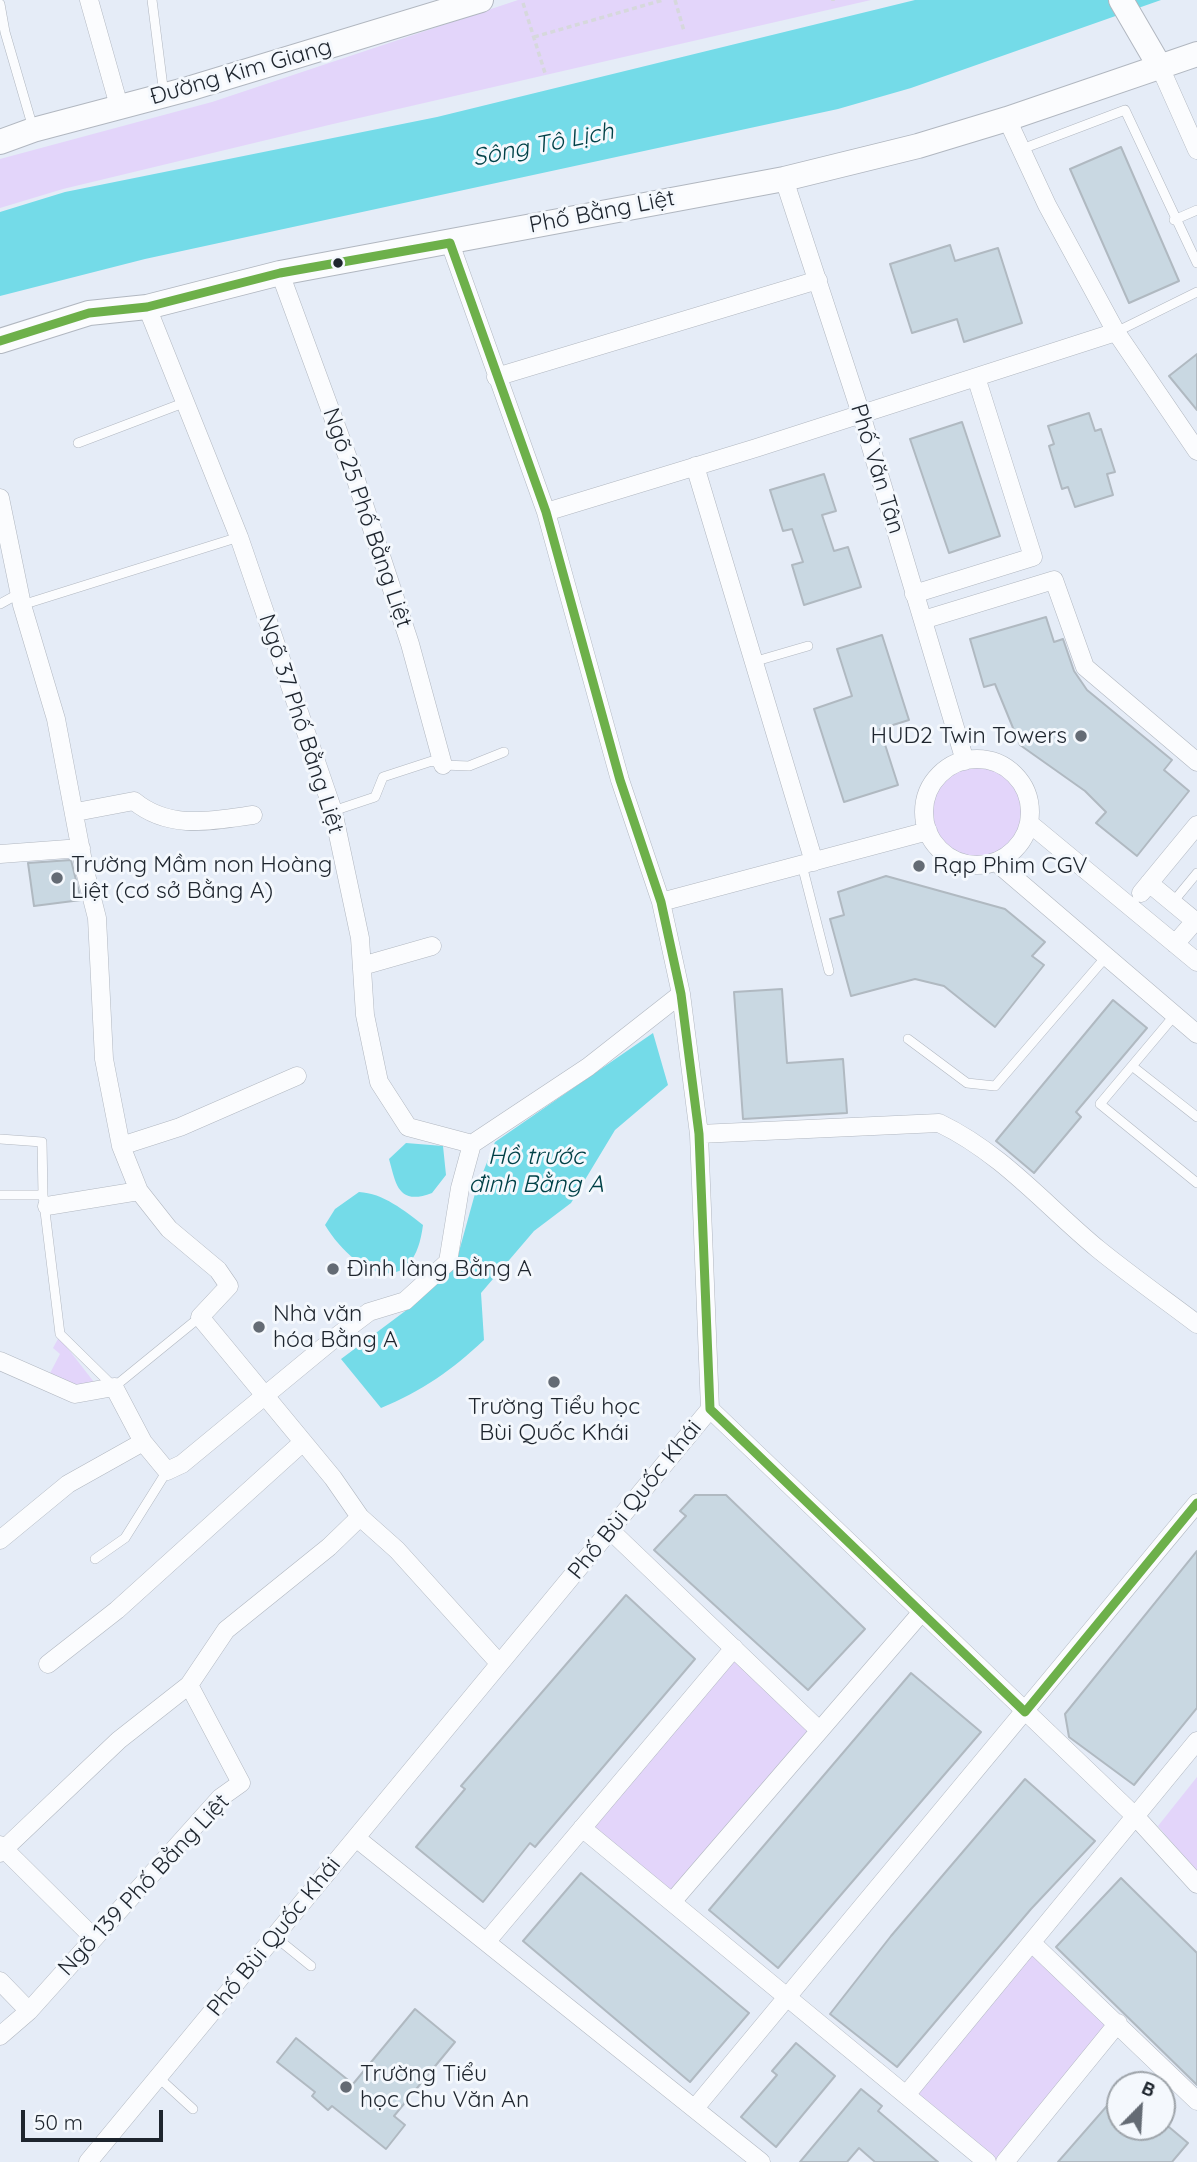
<!DOCTYPE html>
<html>
<head>
<meta charset="utf-8">
<style>
  body { margin:0 }
  #map { position:relative; width:1197px; height:2162px; overflow:hidden; background:#e5ecf7; font-family:Quicksand,sans-serif }
  canvas { display:block }
  .north { position:absolute; left:1106px; top:2071px; width:70px; height:70px; box-sizing:border-box; background:#f4f8fd; border:2px solid #9ea4aa; border-radius:50%; rotate:24deg; font-size:19px; font-weight:700; line-height:28px; text-align:center; color:#1e252e }
  .north::after { content:''; display:block; margin:auto; width:24px; height:32px; background:#646b74; clip-path:polygon(50% 0,100% 100%,50% 72%,0 100%) }
  .scale { position:absolute; left:21px; top:2110px; width:142px; height:32px; box-sizing:border-box; border:4px solid #1e252e; border-top:0; padding-left:9px; font-size:21px; line-height:24px; white-space:nowrap; color:#1e252e; -webkit-text-stroke:5px #f4f8fd; paint-order:stroke }
</style>
</head>
<body>
<div id="map">
<canvas width="1197" height="2162"></canvas>
<div class="north">B</div>
<div class="scale">50 m</div>
</div>
<script>
const context = document.querySelector('canvas').getContext('2d');
context.lineJoin = 'round';
function paint(path, color) { context.fillStyle = color; context.fill(path, 'evenodd'); }
function stroke(path, color, width, dash) { context.strokeStyle = color; context.lineWidth = width; context.lineCap = dash ? 'butt' : 'round'; context.setLineDash(dash || []); context.stroke(path); }
function label(font, color, halo, rows, align = 'center') {
  context.font = font + ' Quicksand,sans-serif'; context.lineWidth = 6; context.setLineDash([]); context.textBaseline = 'middle'; context.strokeStyle = halo; context.fillStyle = color; for (const [text, x, y, turn = 0] of rows) {
    context.save(); context.translate(x, y); context.rotate((+turn || 0) * Math.PI / 180); context.textAlign = isNaN(turn) ? turn : align; if (halo) context.strokeText(text, 0, 0); context.fillText(text, 0, 0); context.restore();
  }
}
const green = new Path2D(`
  M518,0h353l-538,124 -270,65 -63,19v-49l212,-57z
  M924 812a53 53 0 1 1 106 0a53 53 0 1 1-106 0Z
  M59,1337l38,49 -2,4 -47,-13 12,-23 -7,-6z
  M734,1648l85,82 -147,172 -90,-74z
  M1197,1777v96l-39,-47z
  M1033,1944l85,79 -113,139h-18l-81,-67z`);
const water = new Path2D(`
  M915,0h246l-250,88 -73,21 -693,150 -145,37v-84l65,-20 372,-75z
  M653,1033l15,52 -53,45 -44,73 -37,28 -53,62 3,47c-32,30 -62,51 -103,68l-40,-49 75,-56 39,-37 21,-76 19,-48z
  M406,1143l37,3 3,29 -14,18c-34,13 -36,-9 -43,-34z
  M359,1192c24,1 46,19 64,33 -10,79 -69,48 -98,0l10,-16z`);
const building = new Path2D(`
  M1121,147l58,134 -50,22 -59,-134z
  M950,245l5,16 43,-13 24,75 -58,19 -7,-23 -45,14 -22,-69z
  M1197,354v56l-28,-34z
  M1089,413l6,18 6,-2 14,43 -8,2 6,21 -38,12 -7,-20 -6,2 -13,-43 5,-2 -6,-18z
  M962,422l38,114 -51,17 -39,-114z
  M824,474l12,37 -14,4 12,36 14,-4 13,40 -57,18 -12,-40 11,-3 -11,-33 -9,2 -13,-41z
  M1046,617l8,25 9,-3 11,32 13,19 85,70 -8,10 25,21 -52,65 -41,-33 10,-11 -21,-21 -65,-46 -25,-61 -11,3 -14,-48z
  M882,635l27,85 -29,9 18,56 -54,17 -30,-93 38,-13 -15,-47z
  M71,860l10,40 -47,6 -6,-43z
  M886,876l119,33 40,33 -13,14 12,9 -49,62 -51,-41 -29,-7 -64,17 -21,-77 14,-4 -6,-23z
  M782,989l5,74 56,-4 4,54 -104,6 -9,-127z
  M1113,1000l34,28 -71,84 5,5 -47,56 -38,-32z
  M695,1495h31l139,134 -57,61 -154,-140 32,-34 -6,-5z
  M1197,1551v157l-63,77 -65,-48 -4,-23z
  M626,1595l69,64 -160,188 -5,-4 -47,59 -67,-55 49,-58 -4,-3z
  M911,1673l70,59 -203,236 -69,-58z
  M1025,1779l70,62 -64,68 -134,158 -67,-53 61,-78z
  M581,1873l168,140 -59,69 -167,-141z
  M1121,1878l76,75v132l-141,-138z
  M415,2009l40,33 -61,74 11,9 -19,24 -54,-43 -4,4 -16,-14 3,-4 -38,-30 19,-24 57,46z
  M796,2043l39,33 -59,71 -35,-30 36,-42 -5,-4z
  M861,2089l21,17 -4,5 60,51h-63l-16,-14 -12,14h-47z
  M1120,2091v36h49l19,16 -16,19h-114z`);
const path = new Path2D(`
  M675,0l9,31
  M833,0v1
  M523,3l22,70
  M534,37l129,-37`);
const lane = new Path2D(`
  M152,0l12,95
  M0,4l5,28 28,96
  M1022,149l103,-39 72,153
  M1174,220l23,-10
  M1116,332l81,-40
  M78,443l108,-41
  M0,604l20,-11
  M22,605l217,-68
  M753,662l55,-16
  M333,811l42,-14 8,-20 49,-16 11,4 26,1 35,-14
  M802,865l27,106
  M1173,902l24,-29
  M1174,1016l-74,88 97,79
  M908,1039l59,44 28,3 110,-128
  M1132,1066l65,51
  M0,1139l42,3 1,53 17,139 54,53 86,-70
  M0,1195h43
  M95,1559l30,-21 42,-67
  M274,1936l37,30
  M158,2077l35,32`);
const street = new Path2D(`
  M89,0l30,106
  M1160,67l37,83
  M1007,119l40,86 69,127 81,119
  M784,179l77,235 104,347
  M280,273l76,207 54,164 33,121
  M147,307l92,230 94,274 27,127 5,77 14,67 29,45 64,17
  M496,377l322,-97
  M695,466l119,396
  M0,498l22,107 34,114 28,148 13,51 7,141 17,87 18,45 30,38 49,41 11,16 -29,31 133,161 27,39 37,33 102,113
  M546,512l210,-64 360,-116
  M914,594l119,-37 -57,-180
  M923,620l131,-40 31,87 112,95
  M924 812a53 53 0 1 1 106 0a53 53 0 1 1-106 0Z
  M76,812l58,-11c35,29 77,20 119,14
  M1029,823l168,139
  M0,854l81,-6
  M996,862l201,172
  M1149,883l46,38 -20,23
  M1141,893l56,-68
  M661,902l267,-71
  M362,966l70,-20
  M699,1134l240,-11c63,30 107,83 159,126 32,26 66,50 99,75
  M121,1146l59,-19 117,-51
  M47,1206l92,-15
  M0,1361l75,33 39,-7 29,55 24,29 15,-7 154,-127 33,-25 36,-11 43,-39 12,-74 12,-44 116,-77 93,-73
  M710,1409l426,408 61,67
  M611,1531l208,199
  M0,1540l68,-56 75,-42
  M48,1664l69,-54 186,-168
  M582,1828l405,334
  M356,1838l405,324
  M0,1845l94,93
  M0,1853l119,-113 70,-55 37,-55 103,-83 31,-30
  M672,1902l249,-289
  M488,1940l246,-292
  M1033,1944l164,157
  M0,1981l29,30
  M0,2036l29,-25 191,-213 21,-15 -52,-98
  M906,2095l291,-354
  M695,2108l502,-605
  M88,2162l622,-753 -11,-275 -18,-140 -20,-92 -41,-122 -74,-268 -96,-269
  M1005,2162l113,-139`);
const secondary = new Path2D(`
  M1121,0l39,67
  M0,142l33,-12 155,-41 293,-89
  M0,341l89,-28 58,-6 133,-34 504,-94 134,-33 89,-27 190,-65`);
const bus1 = new Path2D(`
  M450,243l96,269 74,268 41,122 20,92 18,140 11,275
  M0,341l89,-28 58,-6 133,-34 170,-30
  M710,1409l315,303
  M1025,1712l172,-209`);
const markers = [
  [338,263,6,"#1e252e"],
  [1081,736,7,"#646b74"],
  [919,866,7,"#646b74"],
  [57,878,7,"#646b74"],
  [333,1269,7,"#646b74"],
  [259,1327,7,"#646b74"],
  [554,1382,7,"#646b74"],
  [346,2087,7,"#646b74"]
];
const streetNames = [
  ["Đường Kim Giang",241,72,-16],
  ["Phố Bằng Liệt",602,212,-11],
  ["Phố Văn Tân",877,469,73],
  ["Ngõ 25 Phố Bằng Liệt",367,518,71],
  ["Ngõ 37 Phố Bằng Liệt",301,724,72],
  ["Phố Bùi Quốc Khái",635,1500,-51],
  ["Ngõ 139 Phố Bằng Liệt",144,1885,-47],
  ["Phố Bùi Quốc Khái",274,1937,-51]
];
const poiNames = [
  ["HUD2 Twin Towers",1067,736,"right"],
  ["Trường Mầm non Hoàng",71,865],
  ["Liệt (cơ sở Bằng A)",71,891],
  ["Rạp Phim CGV",933,866],
  ["Đình làng Bằng A",347,1269],
  ["Nhà văn",273,1314],
  ["hóa Bằng A",273,1340],
  ["Trường Tiểu học",554,1407,"center"],
  ["Bùi Quốc Khái",554,1433,"center"],
  ["Trường Tiểu",360,2074],
  ["học Chu Văn An",360,2100]
];
const waterNames = [
  ["Sông Tô Lịch",543,145,-11],
  ["Hồ trước",536,1157],
  ["đình Bằng A",536,1185]
];
paint(green, '#e3d5fa');
paint(water, '#74dbe8');
paint(building, '#c9d8e2');
stroke(building, '#b0b9c1', 2);
stroke(lane, '#b1b7c0', 10);
stroke(street, '#b1b7c0', 19);
stroke(secondary, '#b1b7c0', 26);
stroke(path, '#d6d8dc', 3.5, [5, 3.5]);
stroke(lane, '#fbfcfe', 9);
stroke(street, '#fbfcfe', 18);
stroke(secondary, '#fbfcfe', 24);
stroke(bus1, '#6db04a', 9);
for (const [x, y, r, color] of markers) { const dot = new Path2D(); dot.arc(x, y, r, 0, 2 * Math.PI); context.fillStyle = color; context.fill(dot); stroke(dot, '#f4f8fd', 2.5); }
label('23px', '#1e252e', '#f4f8fd', streetNames);
label('23px', '#1e252e', '#f4f8fd', poiNames, 'left');
label('italic 24px', '#004147', '#f4f8fd', waterNames);
</script>
</body>
</html>
